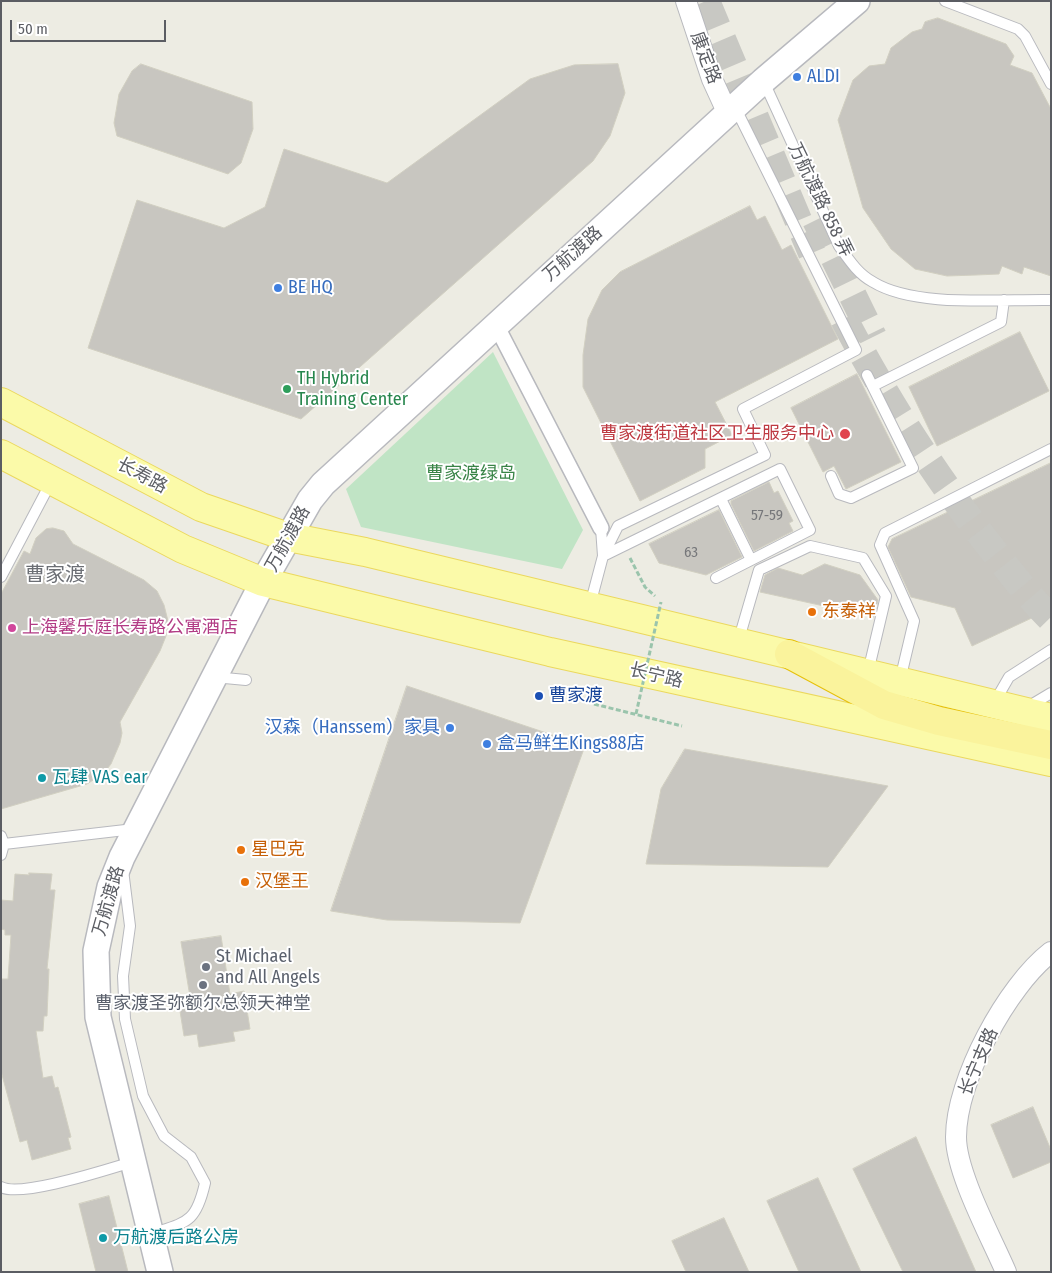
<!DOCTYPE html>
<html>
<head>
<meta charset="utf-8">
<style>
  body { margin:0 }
  #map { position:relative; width:1052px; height:1273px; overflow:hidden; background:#edece3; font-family:"Fira Sans Condensed",sans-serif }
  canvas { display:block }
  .frame { position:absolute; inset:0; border:2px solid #5b5d63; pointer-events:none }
  .scale { position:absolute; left:10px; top:20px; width:156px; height:22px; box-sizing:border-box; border:2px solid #5b5d63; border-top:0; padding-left:6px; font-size:15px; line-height:18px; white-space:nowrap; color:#5b5d63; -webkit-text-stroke:4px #fff; paint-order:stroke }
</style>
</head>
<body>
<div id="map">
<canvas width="1052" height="1273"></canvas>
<div class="frame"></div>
<div class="scale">50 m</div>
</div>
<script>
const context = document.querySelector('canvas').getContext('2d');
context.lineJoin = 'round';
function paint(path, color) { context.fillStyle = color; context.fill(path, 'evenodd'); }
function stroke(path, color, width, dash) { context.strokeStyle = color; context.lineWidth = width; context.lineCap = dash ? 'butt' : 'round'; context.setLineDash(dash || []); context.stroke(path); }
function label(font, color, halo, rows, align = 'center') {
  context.font = font + ' "Fira Sans Condensed","Noto Sans SC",sans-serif'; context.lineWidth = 4; context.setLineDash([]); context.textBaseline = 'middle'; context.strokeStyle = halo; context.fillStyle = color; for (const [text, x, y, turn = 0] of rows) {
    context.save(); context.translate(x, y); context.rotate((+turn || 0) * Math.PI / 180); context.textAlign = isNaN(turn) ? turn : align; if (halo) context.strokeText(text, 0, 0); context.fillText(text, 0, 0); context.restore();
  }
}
const green = new Path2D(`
  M493,352l90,178 -21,39 -201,-42 -15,-38z`);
const building = new Path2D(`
  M938,18l68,26 8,12 -4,9 22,8 19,36v167l-27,-9 -2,7 -20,-8 -3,8 -23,1 -29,1 -32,-7 -24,-20 -28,-41 -25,-88 15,-40 16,-14 16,-2 6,-16 21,-16 10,-3 3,-7z
  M141,64l111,38 1,27 -12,34 -13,11 -111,-38 -3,-13 5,-29 13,-23z
  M618,64l7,29 -15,43 -17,25 -292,258 -213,-71 49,-148 87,28 41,-21 19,-58 103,34 143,-104 44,-14z
  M750,206l7,14 8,-4 17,34 9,-5 47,94 -123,63 17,33 -27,14v19l-65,33 -57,-114v-32l5,-36 14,-29 18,-18z
  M1020,332l29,59 -112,55 -28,-59z
  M857,374l44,88 -55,27 -12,-23 -11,6 -32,-64z
  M1051,463v146l-79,37 -17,-38 -44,-11 -23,-50 4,-8z
  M769,482l5,11 4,-2 15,30 -4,2 4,8 -39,20 -23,-47v-3z
  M719,510l23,47 -36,18 -47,-12 -10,-19z
  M53,528l11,3 9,13 71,36 13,11 7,14 4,16 -2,15 -6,15 -40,71 2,11 -2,10 -9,21 -7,9 -17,11 -86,25v-215l23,-43 6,3 6,-16 10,-9z
  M825,564l35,11 18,25 -4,17 -114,-25 5,-17 13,-7 24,7z
  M407,686l178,60 -65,177 -133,-3 -56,-9z
  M685,749l203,37 -60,81 -182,-3 15,-75z
  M29,873l23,1 -2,16h5l-8,79h2l-2,47h-3l-1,15h-7l7,47 9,-2 3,12 3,-1 13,50 -3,1 3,11 -39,11 -5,-20 -7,2 -19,-71v-92h7l3,-44h-6v-5l-4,-1v-29l12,1 2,-27 14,1z
  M221,936l9,58 14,-3 6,38 -17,3 2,9 -36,6 -2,-13 -13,2 -5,-31 12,-2 -10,-61z
  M1033,1107l18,43v12l-38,16 -22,-53z
  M916,1137l60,135h-73l-50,-103z
  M818,1178l43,94h-62l-32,-71z
  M109,1196l19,76h-32l-17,-68z
  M724,1218l25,54h-63l-14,-31z`);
const trunkTunnel = new Path2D(`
  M706,1l106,252
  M816,220l57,117
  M844,319c42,81 92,158 148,230 19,24 37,48 59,70`);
const path = new Path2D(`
  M630,558l15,29 10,9
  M594,704l88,22`);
const service = new Path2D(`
  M945,1l73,28 7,7 26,48
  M764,82l75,164c10,14 19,28 34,36 42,26 128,17 178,18
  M873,386l128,-64 3,-22
  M831,476l8,18 12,4 62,-30 -46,-93
  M721,499l30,61
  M603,556l15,-30 147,-71 -22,-46 113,-59 -121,-243
  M603,556l177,-87 30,61 -94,48
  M1,577l50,-95
  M590,605l13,-49 -2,-28
  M738,642l21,-72 51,-24 53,12 23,38 -18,76
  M214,677l32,3
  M900,680l14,-59 -34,-76 5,-12 166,-84
  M994,703l15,-26 42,-27
  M1026,708l25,-15
  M1,836l3,8 -3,11
  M4,844l130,-15
  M123,870l7,56 -7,50 2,43 18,77 21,40 27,21 14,26c-9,40 -18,39 -54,51
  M1,1187c20,11 107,-18 131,-25`);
const pedestrian = new Path2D(`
  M496,325l105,203`);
const minor = new Path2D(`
  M686,1l26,78 16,35
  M1006,1272c-15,-35 -50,-99 -50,-135 0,-57 51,-151 95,-185`);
const tertiary = new Path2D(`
  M160,1272l-62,-255 -2,-66 14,-64 12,-30 141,-275 47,-82 13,-16 440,-403 94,-80`);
const primary = new Path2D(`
  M1,402l200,105 87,30 77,15 686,166
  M1,454l182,95 80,33 287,70 501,110`);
const trunk = new Path2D(`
  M789,654l95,51 55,16 112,24`);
const pathBridge = new Path2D(`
  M636,714l25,-112`);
const markers = [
  [797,77,5,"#3f7fe0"],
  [278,288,5,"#3f7fe0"],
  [287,389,5,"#2e9e5b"],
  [845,434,6,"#e0444e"],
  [812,612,5,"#e8710a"],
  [12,628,5,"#d1479c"],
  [539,696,5,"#1a4fb4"],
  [450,728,5,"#3f7fe0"],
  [487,744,5,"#3f7fe0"],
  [42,778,5,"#0f9aa8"],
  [241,850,5,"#e8710a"],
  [245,882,5,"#e8710a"],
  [206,967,5,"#6b7280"],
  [203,985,5,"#6b7280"],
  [103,1238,5,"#0f9aa8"]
];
const numberNames = [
  ["57-59",767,516],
  ["63",691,553]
];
const streetNames = [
  ["康定路",705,58,69],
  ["万航渡路 858 弄",820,200,64],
  ["万航渡路",573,254,-42],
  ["长寿路",142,476,28],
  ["万航渡路",288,539,-61],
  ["长宁路",656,676,13],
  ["万航渡路",109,901,-74],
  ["长宁支路",979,1062,-67]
];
const shopNames = [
  ["ALDI",807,77],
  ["BE HQ",288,288],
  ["汉森（Hanssem）家具",440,728,"right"],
  ["盒马鲜生Kings88店",497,744]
];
const leisureNames = [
  ["TH Hybrid",297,379],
  ["Training Center",297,400]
];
const healthNames = [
  ["曹家渡街道社区卫生服务中心",834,434]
];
const parkNames = [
  ["曹家渡绿岛",471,474]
];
const foodNames = [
  ["东泰祥",822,612],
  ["星巴克",251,850],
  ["汉堡王",255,882]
];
const hotelNames = [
  ["上海馨乐庭长寿路公寓酒店",22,628]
];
const transitNames = [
  ["曹家渡",549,696]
];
const cultureNames = [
  ["瓦肆 VAS ear",52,778],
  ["万航渡后路公房",113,1238]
];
const worshipNames = [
  ["St Michael",216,957],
  ["and All Angels",216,978],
  ["曹家渡圣弥额尔总领天神堂",203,1004,"center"]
];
const quarterNames = [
  ["曹家渡",55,575]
];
paint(green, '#c0e4c5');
paint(building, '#c8c6c0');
stroke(building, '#d1cfc1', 1);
stroke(trunkTunnel, '#c8c8c3', 28, [28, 14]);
stroke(service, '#b8b9be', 12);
stroke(pedestrian, '#b8b9be', 18);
stroke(minor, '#b8b9be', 22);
stroke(tertiary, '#b8b9be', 28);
stroke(primary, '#ebd85e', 30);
stroke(trunk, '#e6c00a', 30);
stroke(path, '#9ac4ac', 3, [5, 2.5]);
stroke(service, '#fff', 10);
stroke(pedestrian, '#fff', 15);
stroke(minor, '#fff', 20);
stroke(tertiary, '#fff', 25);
stroke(primary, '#fbfaa9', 28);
stroke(trunk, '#faf39c', 28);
stroke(pathBridge, '#9ac4ac', 3, [5, 2.5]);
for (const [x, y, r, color] of markers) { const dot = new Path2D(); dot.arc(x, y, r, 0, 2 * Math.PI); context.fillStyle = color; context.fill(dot); stroke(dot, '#fff', 2); }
label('15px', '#76777a', null, numberNames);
label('18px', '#5b5d63', '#fff', streetNames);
label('18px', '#366cbe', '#fff', shopNames, 'left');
label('18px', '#27864d', '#fff', leisureNames, 'left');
label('18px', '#be3a42', '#fff', healthNames, 'right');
label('18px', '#398447', '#fff', parkNames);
label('18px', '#c56008', '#fff', foodNames, 'left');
label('18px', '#b23c85', '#fff', hotelNames, 'left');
label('18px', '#164399', '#fff', transitNames, 'left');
label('18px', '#0d838f', '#fff', cultureNames, 'left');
label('18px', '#5b616d', '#fff', worshipNames, 'left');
label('20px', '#6c6f75', '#fff', quarterNames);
</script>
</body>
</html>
